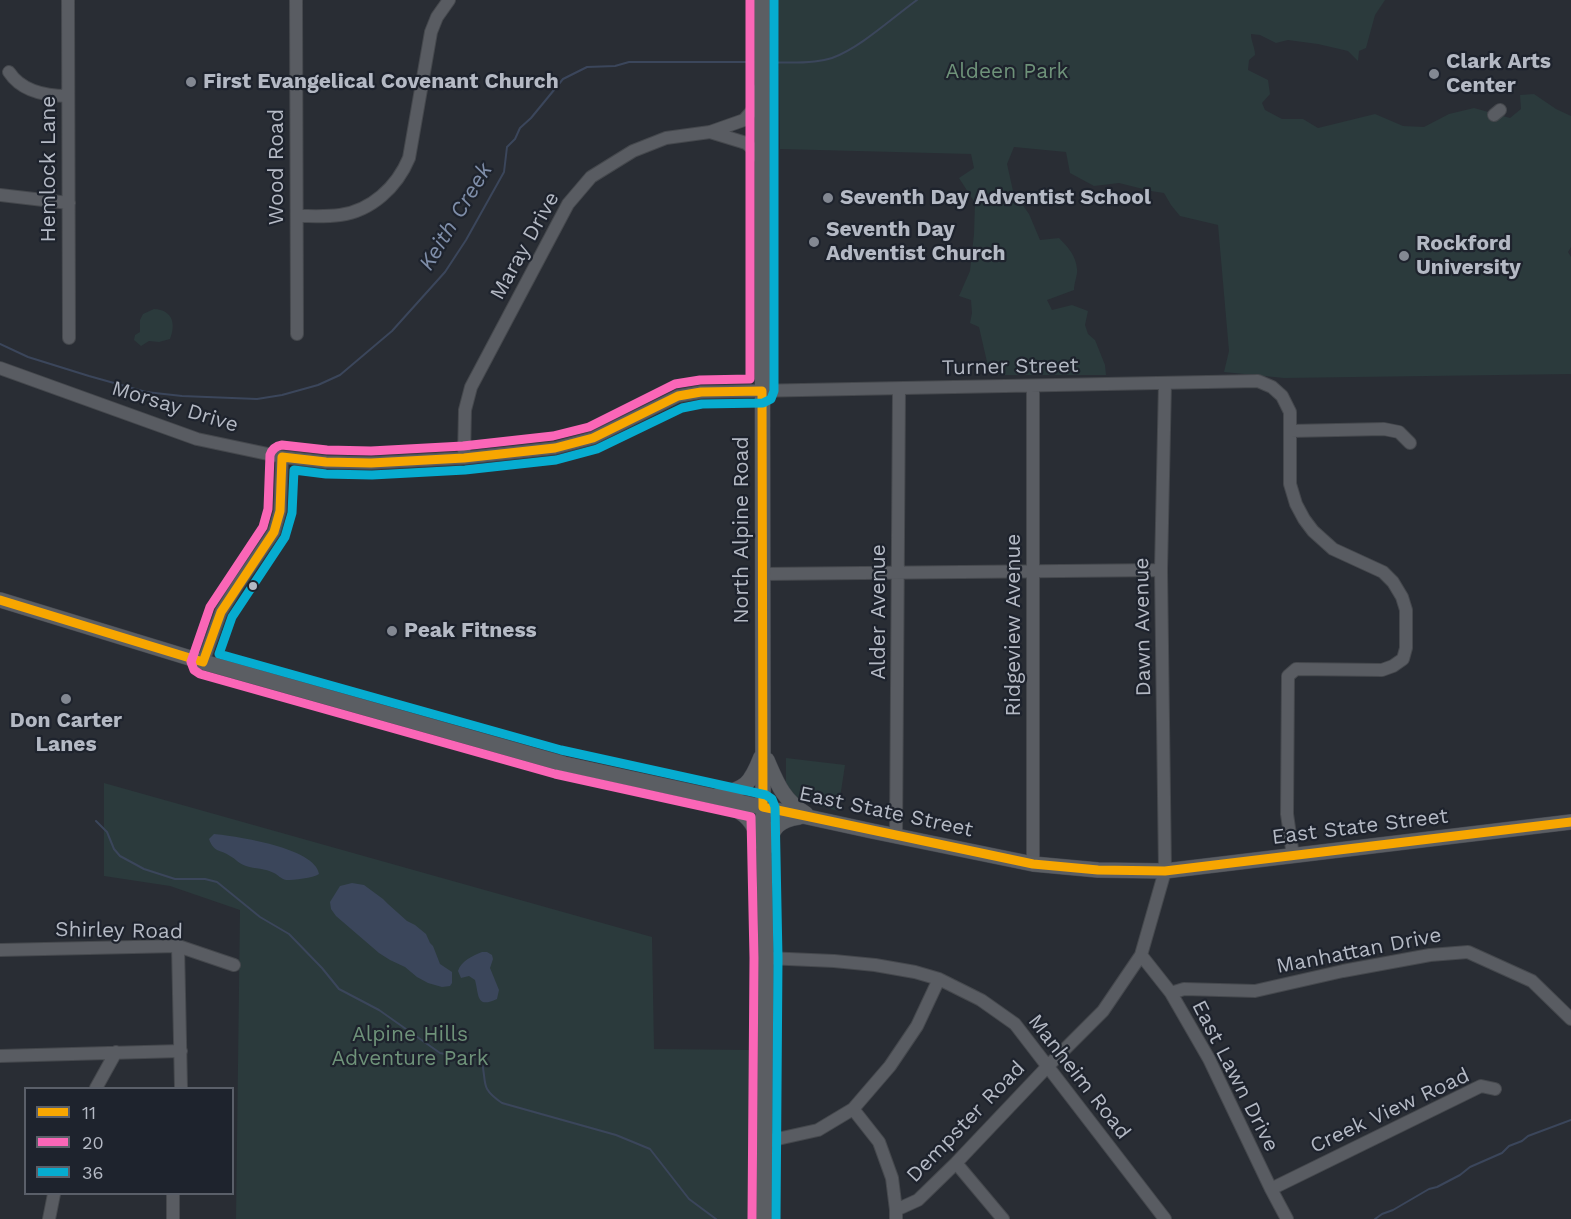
<!DOCTYPE html>
<html>
<head>
<meta charset="utf-8">
<style>
  body { margin:0 }
  #map { position:relative; width:1571px; height:1219px; overflow:hidden; background:#292d34; font-family:"Work Sans",sans-serif }
  canvas { display:block }
  .legend { position:absolute; left:24px; top:1087px; width:210px; height:108px; box-sizing:border-box; background:#1e232d; border:2px solid #5a5f69; margin:0; padding:8px 10px; list-style:none; font-size:18px; color:#b4b9c4 }
  .legend li { display:flex; align-items:center; gap:12px; height:30px }
  .legend b { width:30px; border:2px solid #5a5f69 }
</style>
</head>
<body>
<div id="map">
<canvas width="1571" height="1219"></canvas>
<ul class="legend">
<li><b style="height:8px;background:#f7a600"></b>11</li>
<li><b style="height:8px;background:#fa66b7"></b>20</li>
<li><b style="height:8px;background:#06acd0"></b>36</li>
</ul>
</div>
<script>
const context = document.querySelector('canvas').getContext('2d');
context.lineJoin = 'round';
function paint(path, color) { context.fillStyle = color; context.fill(path, 'evenodd'); }
function stroke(path, color, width, dash) { context.strokeStyle = color; context.lineWidth = width; context.lineCap = dash ? 'butt' : 'round'; context.setLineDash(dash || []); context.stroke(path); }
function label(font, color, halo, rows, align = 'center') {
  context.font = font + ' "Work Sans",sans-serif'; context.lineWidth = 4.5; context.setLineDash([]); context.textBaseline = 'middle'; context.strokeStyle = halo; context.fillStyle = color; for (const [text, x, y, turn = 0] of rows) {
    context.save(); context.translate(x, y); context.rotate((+turn || 0) * Math.PI / 180); context.textAlign = isNaN(turn) ? turn : align; if (halo) context.strokeText(text, 0, 0); context.fillText(text, 0, 0); context.restore();
  }
}
const green = new Path2D(`
  M778,0h607l-10,15 -9,33 -7,3 -1,10 -10,-10 -30,-7 -30,-4 -12,3 -16,-8 -9,-1c0,8 4,13 4,21l-6,5 -1,10 20,10 2,14 -8,9 3,7 17,9h21l15,9 57,-14 28,12 21,1 25,-13 25,-6 36,10 11,-9 -1,-14 14,-1 22,15 15,7v131l-3,5 3,5v117l-287,4 -60,-6 5,-21 -11,-126 -38,-9 -9,-11 -7,-12 -13,-2 -32,-8 -25,3 -24,-13 -4,-21 -52,-5 -7,17 6,27 16,23 11,26 19,-2c9,9 17,18 18,31 1,5 -3,14 -3,21l-27,10 5,10 20,-5 16,6 -3,14 3,9 7,6 10,25 1,10h-116l-11,-48 -9,-4 2,-10 -1,-13 -12,-4 11,-25 4,-37 1,-31 -16,-25 15,-10 -3,-14 -191,-5z
  M154,309c19,1 22,15 16,30l-11,3 -10,-1 -8,5 -7,-6 1,-5 5,-3v-12l3,-6z
  M786,758l59,7 -7,46 -40,-11 -12,-8z
  M104,783l548,154 2,112 97,1 1,169h-516l4,-309 -70,-24 -66,-10z`);
const water = new Path2D(`
  M214,834c22,2 102,14 105,40 -6,4 -25,6 -33,6 -5,-1 -8,-5 -12,-7 -9,-5 -19,-4 -28,-7 -7,-2 -10,-7 -16,-10 -10,-7 -16,-3 -21,-17z
  M352,883l12,2 19,14 5,5 19,17 8,4 11,9 4,9 3,3 7,18 12,8v11l-2,3 -8,1 -14,-4 -11,-6 -12,-10 -15,-7 -11,-7 -43,-37 -5,-7 -1,-7 10,-16z
  M482,952h5l5,3 1,4 -3,9 9,22 -2,9c-21,10 -18,-4 -22,-19l-6,-4 -8,2 -3,-7c3,-10 14,-15 24,-19z`);
const stream = new Path2D(`
  M767,62c20,1 47,2 65,-4 28,-10 60,-40 85,-58
  M0,344l28,13 61,19 57,16 36,4 75,3 25,-4 36,-10 22,-10 52,-44 53,-59 21,-32 38,-68 3,-25 8,-8 5,-11 11,-10 32,-39 24,-12 28,-1 14,-4h126
  M96,821l11,11 7,17 6,7 24,13 31,10h30l12,3 43,35 29,17 33,34 17,21 40,21 61,43 15,3 20,-1 6,4c7,23 -3,28 21,44l114,32 34,14 39,50 27,20
  M1375,1219l7,-5 11,-4 36,-21 8,-2 23,-12 10,-8 32,-14 7,-7 13,-5 6,-5 43,-16`);
const minor = new Path2D(`
  M68,0l1,338
  M296,0l1,334
  M9,72c13,20 37,24 59,24
  M1494,115l6,-5
  M710,132l36,11 7,6 10,13
  M0,195l69,8
  M297,216c14,0 29,1 43,-1 31,-4 57,-28 69,-57l22,-126 6,-15 12,-17
  M0,368l197,71 85,18 44,5 45,1 93,-5 91,-10 38,-10 85,-42 23,-4 557,-11 14,6 10,9 8,16v72l6,20 8,15 9,12 20,18 50,23 10,10 9,15 4,13v38l-3,11 -10,7 -11,4 -86,-1 -8,7 -1,138 6,42
  M1033,386v478
  M1290,431l94,-2 15,3 11,11
  M464,458l1,-48 6,-23 97,-183 23,-27 42,-26 33,-13 44,-6 34,-12 8,-9 7,-22
  M763,574l398,-4
  M203,662l18,-50 16,-26 37,-54 6,-21 2,-54
  M896,836l3,-447
  M178,946l3,142
  M0,950l178,-4 56,19
  M1141,955l30,38 38,66 62,130 16,30
  M766,958l68,3 41,4 40,7 24,7 42,21 34,24 150,195
  M1171,993l13,-4 71,2 88,-20 87,-16 38,-3 64,29 39,38
  M0,1056l181,-5
  M96,1088l20,-36
  M853,1109l26,33 13,36 4,32v9
  M764,1142l54,-12 35,-21 37,-43 27,-40 22,-47
  M956,1163l47,56
  M1271,1189l210,-103 14,3
  M173,1194v25
  M896,1210l22,-10 38,-37 92,-97 55,-55 38,-56 24,-84 -4,-301 4,-187
  M49,1219l5,-25`);
const major = new Path2D(`
  M762,0l1,807 3,151 -2,261
  M0,600l203,62 361,102 308,67 161,33 65,6 67,1 406,-49
  M767,760c10,23 16,40 39,54
  M717,796c29,-8 33,-11 44,-39
  M727,804c20,11 26,17 34,39
  M767,847c6,-20 12,-27 32,-30`);
const bus1 = new Path2D(`
  M0,600l203,62 18,-50 53,-80 6,-21 2,-54 44,5 45,1 93,-5 91,-10 38,-10 85,-42 23,-4 61,-1 1,416 270,57 65,6 67,1 406,-49`);
const bus2 = new Path2D(`
  M750,0v379l-50,1 -25,4 -86,43 -36,9 -90,10 -92,5 -44,-1 -45,-5c-6,1 -10,4 -12,10l-2,54 -5,18 -53,80 -19,55 3,8 6,4 355,100 196,43 3,141 -2,261`);
const bus3 = new Path2D(`
  M774,0v391l-3,8 -8,4 -61,1 -20,4 -85,41 -41,11 -91,10 -93,5 -46,-1 -32,-4 -2,43 -7,24 -53,80 -13,37 342,96 205,45 6,4 3,8 3,151 -2,261`);
const markers = [
  [1434,74,6,"#838892"],
  [191,82,6,"#838892"],
  [828,198,6,"#838892"],
  [814,242,6,"#838892"],
  [1404,256,6,"#838892"],
  [253,586,5,"#b4b9c4"],
  [392,631,6,"#838892"],
  [66,699,6,"#838892"]
];
const poiNames = [
  ["Clark Arts",1446,62],
  ["Center",1446,86],
  ["First Evangelical Covenant Church",203,82],
  ["Seventh Day Adventist School",840,198],
  ["Seventh Day",826,230],
  ["Adventist Church",826,254],
  ["Rockford",1416,244],
  ["University",1416,268],
  ["Peak Fitness",404,631],
  ["Don Carter",66,721,"center"],
  ["Lanes",66,745,"center"]
];
const parkNames = [
  ["Aldeen Park",1007,72],
  ["Alpine Hills",410,1035],
  ["Adventure Park",410,1059]
];
const streetNames = [
  ["Wood Road",277,167,-90],
  ["Hemlock Lane",49,169,-90],
  ["Maray Drive",525,246,-61],
  ["Turner Street",1010,367,-1],
  ["Morsay Drive",175,407,17],
  ["North Alpine Road",742,530,-90],
  ["Alder Avenue",879,612,-90],
  ["Ridgeview Avenue",1014,625,-90],
  ["Dawn Avenue",1143,627,-91],
  ["East State Street",886,812,12],
  ["East State Street",1360,827,-7],
  ["Shirley Road",119,931,1],
  ["Manhattan Drive",1359,951,-11],
  ["East Lawn Drive",1235,1076,63],
  ["Manheim Road",1079,1077,52],
  ["Creek View Road",1390,1111,-25],
  ["Dempster Road",966,1122,-46]
];
const waterNames = [
  ["Keith Creek",456,217,-59]
];
paint(green, '#2b3a3c');
paint(water, '#3b465b');
stroke(stream, '#3b465b', 2);
stroke(minor, '#45484d', 14);
stroke(major, '#474a51', 16);
stroke(minor, '#595c62', 12);
stroke(major, '#5b5e63', 15);
stroke(bus1, '#f7a600', 9);
stroke(bus2, '#fa66b7', 9);
stroke(bus3, '#06acd0', 9);
for (const [x, y, r, color] of markers) { const dot = new Path2D(); dot.arc(x, y, r, 0, 2 * Math.PI); context.fillStyle = color; context.fill(dot); stroke(dot, '#1e232d', 2); }
label('bold 21px', '#b4b9c4', '#1e232d', poiNames, 'left');
label('21px', '#6e9279', '#1e232d', parkNames);
label('21px', '#b4b9c4', '#1e232d', streetNames);
label('italic 22px', '#7f8ea9', '#1e232d', waterNames);
</script>
</body>
</html>
